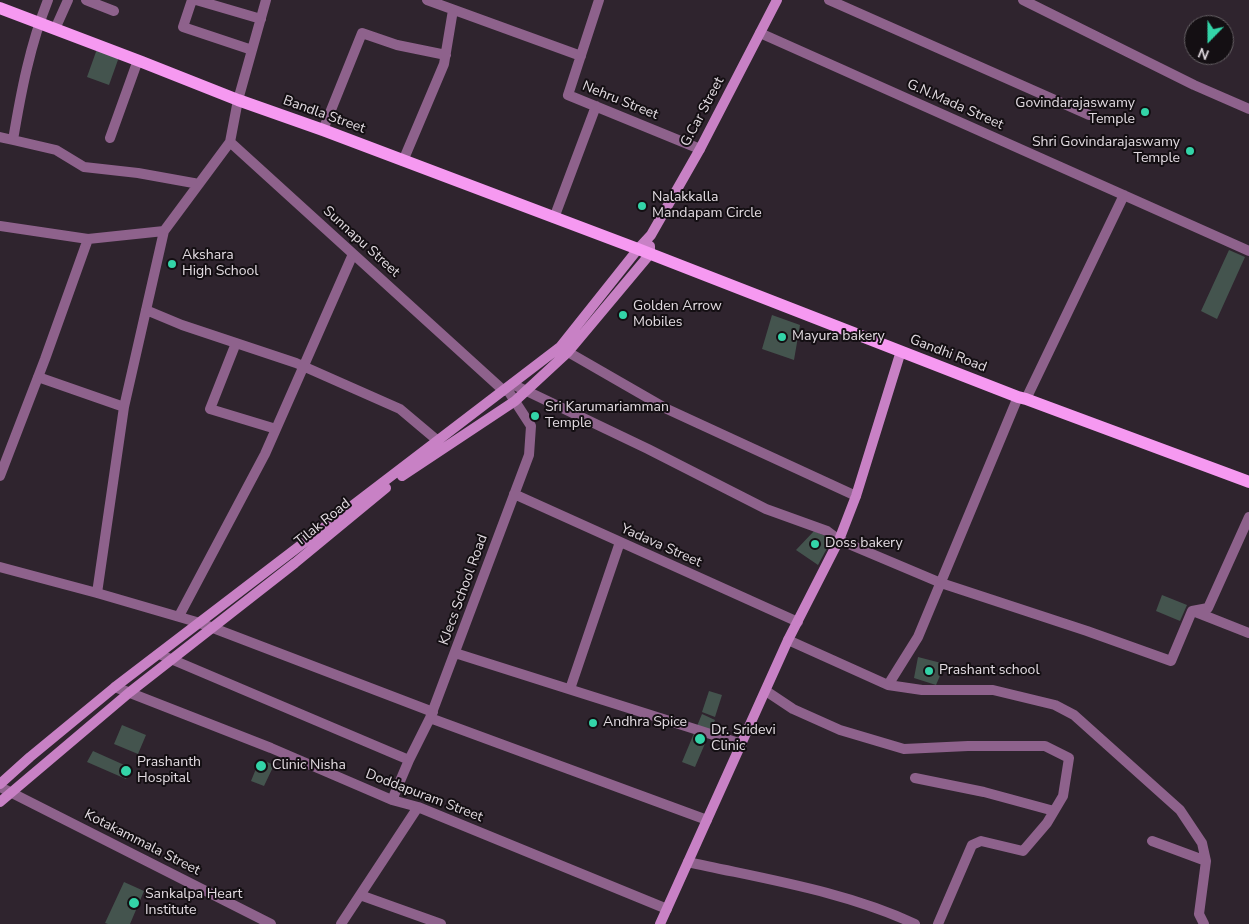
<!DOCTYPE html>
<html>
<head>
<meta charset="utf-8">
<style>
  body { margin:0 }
  #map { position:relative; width:1249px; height:924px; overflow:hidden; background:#2f242e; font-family:"Nunito Sans",sans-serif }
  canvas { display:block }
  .north { position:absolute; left:1184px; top:15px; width:50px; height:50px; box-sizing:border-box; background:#140f13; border:1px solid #666165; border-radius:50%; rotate:202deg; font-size:14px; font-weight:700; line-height:20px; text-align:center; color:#e2dbe1 }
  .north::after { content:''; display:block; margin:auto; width:18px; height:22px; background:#33d4a8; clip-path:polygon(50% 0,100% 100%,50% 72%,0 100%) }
</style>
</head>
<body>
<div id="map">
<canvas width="1249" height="924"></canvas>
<div class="north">N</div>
</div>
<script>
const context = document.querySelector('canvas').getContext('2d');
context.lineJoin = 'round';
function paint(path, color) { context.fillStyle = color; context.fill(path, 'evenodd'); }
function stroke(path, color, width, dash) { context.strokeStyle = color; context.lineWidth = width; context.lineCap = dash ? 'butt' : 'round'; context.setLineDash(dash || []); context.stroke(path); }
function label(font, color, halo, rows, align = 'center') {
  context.font = font + ' "Nunito Sans",sans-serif'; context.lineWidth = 4; context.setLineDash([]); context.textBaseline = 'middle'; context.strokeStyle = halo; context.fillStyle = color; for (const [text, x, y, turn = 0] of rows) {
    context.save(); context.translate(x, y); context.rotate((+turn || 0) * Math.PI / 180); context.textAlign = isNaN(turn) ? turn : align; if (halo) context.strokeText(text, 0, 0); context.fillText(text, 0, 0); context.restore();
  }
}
const building = new Path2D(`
  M97,49l22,8 -10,28 -22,-8z
  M1229,250l16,7 -28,62 -16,-8z
  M772,315l28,10 -6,35 -32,-11z
  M814,531l18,8 -14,26 -22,-15z
  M1162,595l25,10 -7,16 -24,-10z
  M918,657l27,7 -9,21 -22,-7z
  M709,691l13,4 -7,22 -13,-5z
  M702,714l13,6 -20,47 -13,-5z
  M122,725l24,10 -8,19 -24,-10z
  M93,751l38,17 -5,11 -39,-17z
  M260,759l14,6 -10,21 -13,-5z
  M124,882l20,9 -14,33h-22l-3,-1z`);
const street = new Path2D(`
  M48,0c-18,45 -27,92 -35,140l43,10 28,17 54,6 61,11
  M86,0l28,11
  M192,0l-9,27 69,23
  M196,0l65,19
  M266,0l-28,100 -8,42 274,249
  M427,0l154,56
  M599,0l-31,95 132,54
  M829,0l260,115
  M1023,0l171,85 55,24
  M55,29l13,-29
  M760,33l489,218
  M323,130l39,-97 35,12 49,10
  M0,137l13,3
  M110,138l28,-78
  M403,161l41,-97 9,-54
  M554,218l42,-112
  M0,226l88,13 76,-8 66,-89
  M146,310l36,15 114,38 104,46 38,32
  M236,343l-26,66 66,20
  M561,348l106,61 189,87
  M38,377l86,30
  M512,384l136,65 118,60 61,22 12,9 102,43 146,48 84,30 21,-50 16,-3 41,-91
  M1026,399l98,-204
  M0,476l45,-117 43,-120
  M514,494l284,128
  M0,567l97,26 103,30 233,89
  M97,593l27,-186 40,-176
  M1193,611l56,22
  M179,616l86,-162 88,-200
  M788,640l100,45 34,5h71l62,15 19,10 106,95 22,33 4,18 -7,53 5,10
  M455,653l287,91
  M159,654l250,106
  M888,685l30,-48 100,-240
  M115,687l156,61 121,52 26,7 249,102
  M570,689l50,-147
  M766,691l27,18 47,21 64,19 64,-3h77l24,12 -6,38 -16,27 -24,28 -42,-10 -9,4 -34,79
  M430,718l277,102
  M915,778l69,14 70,19
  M0,787l271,137
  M392,800l17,-40 21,-42 99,-263 2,-29 -24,-37
  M1152,841l54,20
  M688,862c76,17 156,29 227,62
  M360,895l81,29
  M341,924l77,-117`);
const secondary = new Path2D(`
  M402,476l113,-75 53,-49 82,-98v-8
  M0,784l30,-27 85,-70 445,-340 78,-98 13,-14 49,-86 77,-149
  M0,802l130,-110 165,-129 91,-75
  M660,924l128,-284 51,-100 17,-44 45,-145`);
const primary = new Path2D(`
  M0,8l142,54 96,38 85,30 315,119 380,148 8,2 223,83`);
const markers = [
  [1145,112,5,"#33d4a8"],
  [1190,151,5,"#33d4a8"],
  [642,206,5,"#33d4a8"],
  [172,264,5,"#33d4a8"],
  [623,315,5,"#33d4a8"],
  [782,337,5,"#33d4a8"],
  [535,416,5,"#33d4a8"],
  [815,544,5,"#33d4a8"],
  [929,671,5,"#33d4a8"],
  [593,723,5,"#33d4a8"],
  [700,739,6,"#33d4a8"],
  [261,766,6,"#33d4a8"],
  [126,771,6,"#33d4a8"],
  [134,903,6,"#33d4a8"]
];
const streetNames = [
  ["Nehru Street",620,101,22],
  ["G.N.Mada Street",955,105,24],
  ["G.Car Street",703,112,-62],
  ["Bandla Street",324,115,20],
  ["Sunnapu Street",361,242,42],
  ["Gandhi Road",948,354,21],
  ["Tilak Road",323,523,-39],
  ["Yadava Street",661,546,24],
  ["KJecs School Road",464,590,-70],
  ["Doddapuram Street",424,796,21],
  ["Kotakammala Street",142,843,27]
];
const poiNames = [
  ["Govindarajaswamy",1135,104,"right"],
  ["Temple",1135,120,"right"],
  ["Shri Govindarajaswamy",1180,143,"right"],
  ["Temple",1180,159,"right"],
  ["Nalakkalla",652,198],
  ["Mandapam Circle",652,214],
  ["Akshara",182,256],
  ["High School",182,272],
  ["Golden Arrow",633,307],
  ["Mobiles",633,323],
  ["Mayura bakery",792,337],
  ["Sri Karumariamman",545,408],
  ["Temple",545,424],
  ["Doss bakery",825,544],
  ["Prashant school",939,671],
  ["Andhra Spice",603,723],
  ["Dr. Sridevi",711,731],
  ["Clinic",711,747],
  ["Prashanth",137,763],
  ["Hospital",137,779],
  ["Clinic Nisha",272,766],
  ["Sankalpa Heart",145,895],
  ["Institute",145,911]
];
paint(building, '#44544e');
stroke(street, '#8e628c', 10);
stroke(secondary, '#c881c5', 10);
stroke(primary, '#f699f1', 12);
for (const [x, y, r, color] of markers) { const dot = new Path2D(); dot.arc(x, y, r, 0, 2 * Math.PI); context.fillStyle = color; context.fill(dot); stroke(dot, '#140f13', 2); }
label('14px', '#e2dbe1', '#140f13', streetNames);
label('14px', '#e2dbe1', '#140f13', poiNames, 'left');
</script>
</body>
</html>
